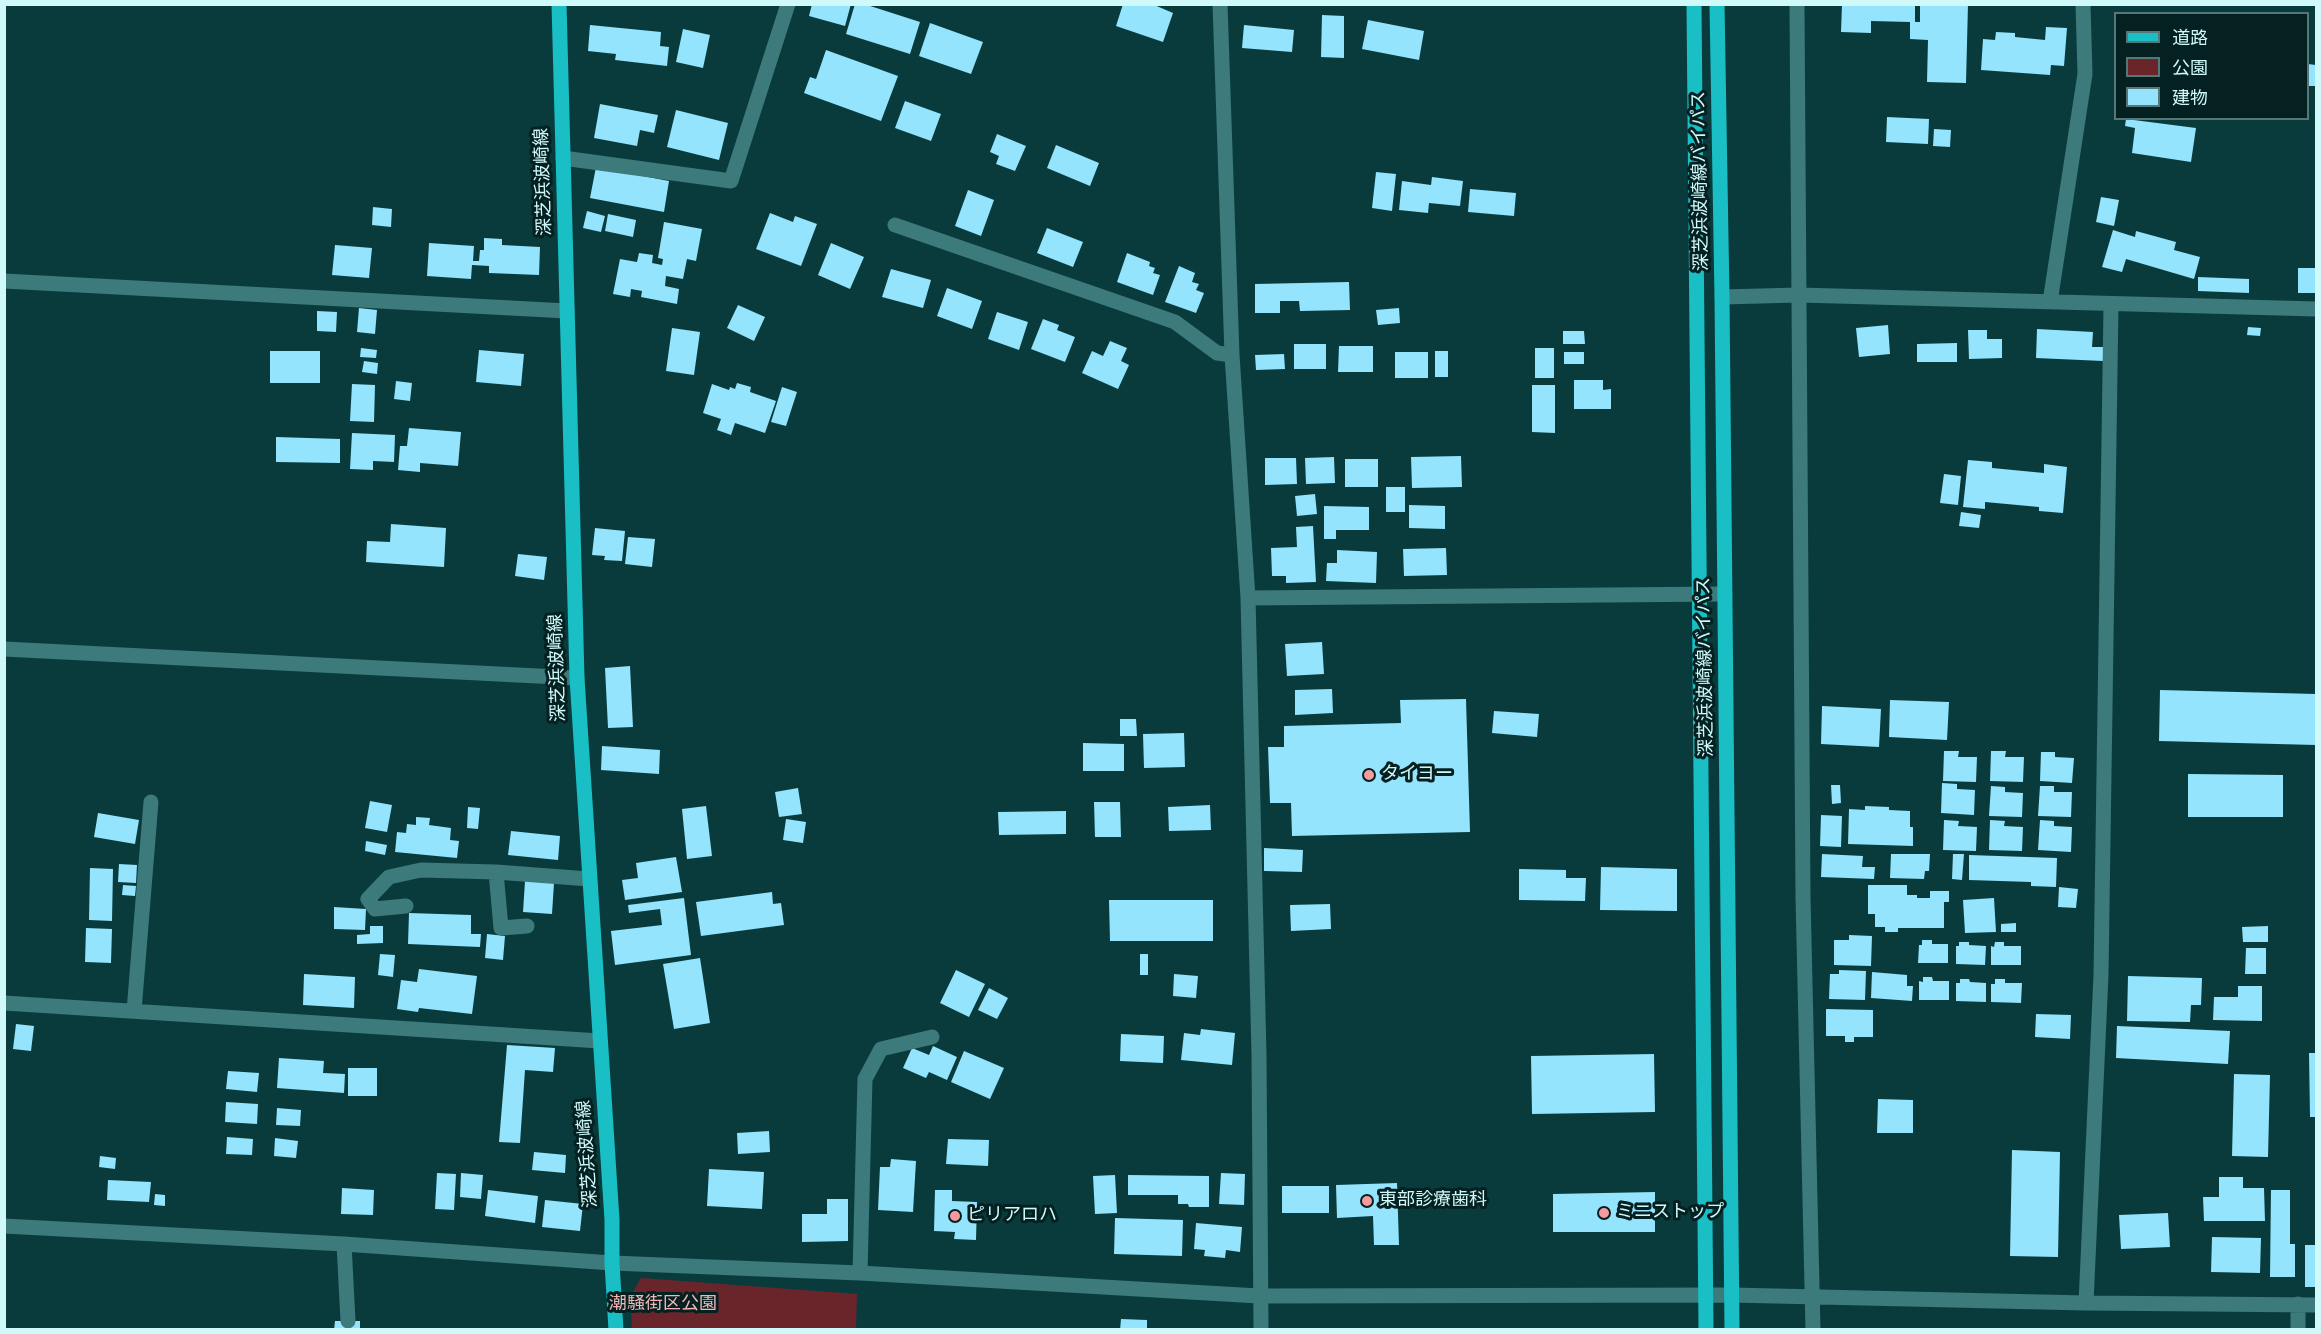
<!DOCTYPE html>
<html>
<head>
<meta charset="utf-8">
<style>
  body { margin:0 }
  #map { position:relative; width:2321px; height:1334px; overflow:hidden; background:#093b3d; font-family:"Titillium Web","Noto Sans JP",sans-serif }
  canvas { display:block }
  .frame { position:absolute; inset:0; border:6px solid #d0f9fa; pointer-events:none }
  .legend { position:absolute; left:2114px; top:12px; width:195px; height:108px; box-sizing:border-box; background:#042021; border:2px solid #567778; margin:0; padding:8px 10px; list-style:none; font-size:18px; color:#d0f9fa }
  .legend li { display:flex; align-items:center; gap:12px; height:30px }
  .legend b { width:30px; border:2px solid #567778 }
</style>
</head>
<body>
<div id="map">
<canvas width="2321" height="1334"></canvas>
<div class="frame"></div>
<ul class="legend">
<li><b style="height:8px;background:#19bfc4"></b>道路</li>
<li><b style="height:16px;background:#6a252b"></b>公園</li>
<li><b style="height:16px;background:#93e4fc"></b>建物</li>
</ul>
</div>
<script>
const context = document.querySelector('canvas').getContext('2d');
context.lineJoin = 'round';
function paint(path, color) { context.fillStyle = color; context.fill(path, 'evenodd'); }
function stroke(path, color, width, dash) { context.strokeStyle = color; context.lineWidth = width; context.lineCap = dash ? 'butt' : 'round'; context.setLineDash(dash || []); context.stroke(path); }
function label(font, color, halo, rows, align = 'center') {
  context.font = font + ' "Titillium Web","Noto Sans JP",sans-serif'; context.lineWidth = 6; context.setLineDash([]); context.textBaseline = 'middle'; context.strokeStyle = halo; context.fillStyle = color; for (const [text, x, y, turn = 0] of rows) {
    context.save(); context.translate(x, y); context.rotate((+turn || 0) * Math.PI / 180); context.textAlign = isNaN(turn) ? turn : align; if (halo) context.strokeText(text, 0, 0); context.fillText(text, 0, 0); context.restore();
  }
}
const green = new Path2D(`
  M641,1278l216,16 -1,35h-224l-2,-32z`);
const building = new Path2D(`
  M812,4h39l-6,22 -36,-10z
  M855,4h9l56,18 -10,32 -64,-20z
  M1123,4h29l21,9 -10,29 -47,-16z
  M1842,4h73v18h5v-18h48l-2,79 -39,-1 1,-42 -18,-1v-17l-39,-1v12l-30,-1z
  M1322,15l22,1v42l-23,-1z
  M1368,20l56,11 -5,29 -57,-11z
  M930,23l53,19 -12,32 -52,-18z
  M590,25l71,7 -1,14 9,1 -2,19 -52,-6 1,-6 -28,-3z
  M1244,25l50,5 -2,22 -50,-4z
  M2046,27l21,1 -3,38 -13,-1 -1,10 -69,-5 2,-31 12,1 1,-8 19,1v4l30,3z
  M683,29l27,6 -7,33 -27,-6z
  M826,50l72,26 -17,45 -77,-28 6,-16 6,2z
  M2308,64l8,1v21h-8z
  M905,101l36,13 -10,27 -36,-13z
  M600,104l58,11 -4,18 -14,-3 -3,16 -43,-8z
  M676,110l52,13 -9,37 -52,-13z
  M1887,117l42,2 -1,25 -42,-2z
  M2126,119l70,9 -5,34 -59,-9 3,-25 -10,-2z
  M1934,129l17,1 -1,17 -17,-1z
  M997,134l29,12 -11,25 -19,-7 3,-8 -9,-4z
  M1056,145l43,18 -9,23 -43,-18z
  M596,167l73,14 -5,31 -74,-14z
  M1376,172l20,2 -4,37 -20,-3z
  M1432,177l31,4 -3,25 -31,-3 -1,10 -29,-3 3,-29 29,4z
  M1470,189l46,4 -2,23 -46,-4z
  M968,190l26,10 -13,36 -26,-10z
  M2101,197l18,3 -5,26 -18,-4z
  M373,207l19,2 -1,18 -19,-2z
  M587,211l18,5 -4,16 -18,-4z
  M770,213l23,9 2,-6 22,8 -16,42 -45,-17z
  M608,214l28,6 -3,17 -28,-6z
  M664,222l38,7 -6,32 -9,-2 -4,20 -17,-3 -1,10 14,3 -2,15 -36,-7 1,-6 -11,-2 -1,8 -17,-3 7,-35 17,3 2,-9 14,2 -1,8 10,2 1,-6 -5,-1z
  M1047,228l36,14 -10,25 -36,-14z
  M2113,230l22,7 1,-6 40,11 -2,8 26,7 -6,22 -68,-20 -4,13 -20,-5z
  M484,238l18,1v6l38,2 -1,28 -50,-2v-7l-17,-1 -1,14 -44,-3 2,-33 45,3 -1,15h6l1,-11h4z
  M831,243l33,14 -14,32 -32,-14z
  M335,245l37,3 -3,30 -37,-3z
  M1127,253l23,9 -1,4 6,2 -2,5 7,2 -7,20 -36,-13z
  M1179,266l16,7 -3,9 7,2 -3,6 8,3 -8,20 -31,-11z
  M2298,268h18v25h-18z
  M891,269l40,11 -8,28 -41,-11z
  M2198,277l51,2v14l-51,-2z
  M1349,282l1,28 -50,1 -1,-10h-19v12h-25v-29z
  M947,288l35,13 -10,28 -35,-13z
  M738,305l27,12 -11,24 -27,-13z
  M359,308l18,2 -2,24 -18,-2z
  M1399,308l1,15 -22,2 -2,-15z
  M317,311l20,1 -1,20 -19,-1z
  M997,312l31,10 -9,28 -31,-11z
  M1043,319l16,6 -2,5 18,7 -10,25 -34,-13z
  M1888,325l2,29 -31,3 -3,-29z
  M2248,327l13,1 -1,8 -13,-1z
  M672,328l28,4 -6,43 -28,-4z
  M2037,329l56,3 -1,15h12l-1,14 -67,-3z
  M1968,330h19v9h15v19l-33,1z
  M1563,331h21l1,13h-22z
  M1110,341l17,7 -6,13 8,4 -11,24 -36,-16 10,-22 11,5z
  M1957,343v19h-40v-18z
  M1294,344h32v25h-32z
  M1339,346h34v26h-35z
  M361,348l16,2 -1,8 -16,-1z
  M1535,348h19v30h-19z
  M479,350l45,4 -3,32 -45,-4z
  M270,351h50v32h-50z
  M1435,351h13v26h-13z
  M1395,352h33v26h-33z
  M1564,352h20v12h-20z
  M1284,354l1,15 -29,1 -1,-15z
  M364,361l14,2 -1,11 -15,-2z
  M1574,380h29v10l8,-1v20h-37z
  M396,381l16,2 -2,18 -16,-2z
  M737,383l14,4 -1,5 26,9 -11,32 -30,-10 -4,12 -14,-5 4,-11 -18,-6 9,-29 17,6 1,-3 5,2z
  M352,384l23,1 -1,37 -24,-1z
  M1532,385h23v48l-23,-1z
  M782,387l15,5 -11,34 -15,-4z
  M409,428l52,4 -3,34 -38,-3v9l-22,-2 2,-24h7z
  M352,433l43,2 -1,27 -21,-1v9l-23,-1z
  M276,437l64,2v24l-64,-1z
  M1461,456l1,31 -50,1 -1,-31z
  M1334,457l1,26 -29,1 -1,-26z
  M1265,458h31l1,26 -32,1z
  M1345,459h33v28h-33z
  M1968,460l24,2v6l52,5v-9l23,3 -4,46 -24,-2v-4l-54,-5v7l-22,-2z
  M1944,474l17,2 -3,29 -18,-2z
  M1386,487h19v25h-19z
  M1315,494l2,20 -20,2 -2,-20z
  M1409,505l36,1v23l-36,-1z
  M1324,506l45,1v23h-33v9h-12z
  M1961,512l20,3 -2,13 -20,-2z
  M391,524l55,4 -2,39 -78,-5 1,-21 23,1z
  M1313,526l3,56 -30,1v-7h-14l-1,-28 26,-1 -1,-20z
  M595,528l30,3 -3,30 -18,-1 1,-4 -13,-1z
  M628,537l27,2 -3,28 -27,-3z
  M1446,548l1,27 -43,1 -1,-27z
  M1337,550l40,2 -1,31 -50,-2 1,-18h10z
  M518,554l29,3 -3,23 -29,-4z
  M1322,642l2,32 -37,2 -2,-32z
  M630,666l3,61 -25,1 -3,-60z
  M1332,689l1,24 -38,2v-25z
  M2160,690l156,4v51l-157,-4z
  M1466,699l4,133 -178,4 -1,-33h-21l-2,-56h16v-21l117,-3 -1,-23z
  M1890,700l59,2 -2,38 -58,-3z
  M1822,706l59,3 -2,38 -58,-3z
  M1494,711l45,3 -2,23 -45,-4z
  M1120,719h16l1,17h-17z
  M1184,733l1,34 -41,1 -1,-34z
  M1083,743l41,1v27h-41z
  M602,746l58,4 -1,24 -58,-4z
  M1944,751h15l-1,6h19l-1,25 -33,-1z
  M1991,751h15l-1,6h19l-1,25 -33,-1z
  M2041,752h14v5l19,1 -2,25 -32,-2z
  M2188,774l95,1v42h-95z
  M1942,783l15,1v5l18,1 -1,25 -33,-2z
  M1831,785h9l1,18 -9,1z
  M1991,786l14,1v5l18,1 -1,24 -33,-1z
  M2040,786h14v6h18l-1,25 -33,-1z
  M798,788l4,26 -23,3 -4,-25z
  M370,801l22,4 -5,27 -22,-4z
  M1094,802h26l1,35h-26z
  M1210,805l1,25 -42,1 -1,-24z
  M706,806l6,50 -25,3 -5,-50z
  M1865,806l24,1v3l21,1v16h3v19l-65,-2 1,-35 16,1z
  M468,807l12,1 -2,21 -11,-1z
  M1066,811v23l-67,1 -1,-23z
  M98,813l41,7 -4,24 -41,-7z
  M1821,815l21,1 -1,31 -21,-1z
  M416,817l14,1 -1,7 22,3 -1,12 9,1 -2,17 -62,-6 2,-20 9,1 1,-9 9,1z
  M786,819l20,3 -3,21 -20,-3z
  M1944,820l15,1 -1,5 19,1 -1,24 -33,-1z
  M1990,820l15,1 -1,5 19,1 -1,24 -33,-1z
  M2040,820l14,1v5l18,1 -1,25 -33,-2z
  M511,831l49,5 -2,24 -50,-5z
  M366,841l21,4 -2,10 -20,-4z
  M1264,848l39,2 -1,22 -38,-1z
  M1822,854l41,2 -1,11h13l-1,12 -53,-2z
  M1891,854h39l-1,17h-4l-1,8 -34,-1z
  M1953,854h11l-2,26 -10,-1z
  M1969,855l88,3 -1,29 -25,-1v-4l-62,-2z
  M676,857l6,35 -57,8 -3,-20 16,-2 -2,-15z
  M119,864l18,1 -1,18 -18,-1z
  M1601,867l76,2v42l-77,-1z
  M90,868l23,1 -1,52 -23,-1z
  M1519,869l47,1v8h20l-1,23 -66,-1z
  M525,881l29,2 -2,31 -29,-2z
  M123,885l13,1 -1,10 -13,-1z
  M1868,885h39v10h10v3h13v-7h19v11h-5v26h-46v4h-13v-5h-10v-13h-7z
  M2059,887l19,2 -2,19 -18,-1z
  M772,892l1,12 8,-1 3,22 -83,11 -5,-34z
  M684,898l7,57 -76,10 -4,-34 51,-6 -2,-16 -31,4 -1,-8z
  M1994,898l2,34 -31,1 -2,-33z
  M1109,900h104v41h-103z
  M1330,904l1,25 -40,2 -1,-26z
  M334,907l32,2 -1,21 -31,-1z
  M409,913l62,2v19h10l-1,13 -72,-3z
  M2016,923v9h-15v-8z
  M370,926h13v17l-26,1v-9l13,-1z
  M2268,926v16h-25l-1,-15z
  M86,928l26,1 -1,34 -26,-1z
  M487,934l18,2 -2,24 -18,-2z
  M1849,935l23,1 -1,30 -37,-1v-25h15z
  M1922,940h10v4h16v19h-30l1,-18h3z
  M1959,942h10v3l17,1 -1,19 -29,-1v-18h3z
  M1995,942h9v4h17v19h-30v-19l3,1z
  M2246,948h20v26h-21z
  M380,954l15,1 -2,22 -15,-2z
  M1140,954h8v21h-8z
  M700,958l10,65 -36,6 -11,-65z
  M419,969l58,7 -5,38 -53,-6 -1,4 -21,-3 4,-29 16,2z
  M956,970l29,14 -16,33 -29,-14z
  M1839,970l27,1 -1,29 -36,-1 1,-25h9z
  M1872,972l35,3v11h6l-1,15 -41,-3z
  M304,974l51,3 -1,31 -51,-3z
  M1174,974l24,2 -2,22 -23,-2z
  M2128,976l74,2 -1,27h-10l-1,17 -63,-1z
  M1923,977h9l1,4h16v19h-30v-19l4,1z
  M1960,979h9l1,3 16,1v19l-30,-1v-18h4z
  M1995,979h10v4h17l-1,20 -30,-1v-18h4z
  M2238,986h24v35l-49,-1 1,-23h24z
  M989,988l19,10 -11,21 -19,-9z
  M1826,1009l47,1v27h-19v5h-9v-6h-19z
  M2036,1014l35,1 -1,24 -35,-2z
  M16,1024l18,2 -3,25 -18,-2z
  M2117,1026l113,5 -2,33 -112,-6z
  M1201,1029l34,4 -3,32 -51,-5 3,-27 16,2z
  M1121,1034l43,2 -1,27 -43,-2z
  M507,1045l48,3 -2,24 -28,-2 -5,73 -21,-1z
  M933,1046l24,11 -10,23 -18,-8 -3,6 -23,-10 9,-20 17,7z
  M964,1051l40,17 -14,31 -39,-17z
  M2309,1053h7v64h-6z
  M1654,1054l1,58 -123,2 -1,-58z
  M279,1058l45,3 -1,12 22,1 -1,19 -67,-5z
  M348,1068h29v28h-29z
  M228,1071l31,2 -2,19 -31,-3z
  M2234,1074l36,1 -2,82 -36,-1z
  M1878,1099l35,1v33h-36z
  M226,1102l32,2 -1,20 -32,-2z
  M277,1108l24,2 -1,16 -24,-1z
  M769,1131l1,21 -32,2 -1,-21z
  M227,1137l26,2 -1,16 -26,-1z
  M275,1138l23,3 -2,17 -22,-2z
  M948,1139l41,1 -1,26 -42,-2z
  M2012,1150l48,2 -2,105 -48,-1z
  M534,1152l32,3 -1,18 -33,-3z
  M100,1156l16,2 -1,11 -16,-2z
  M891,1159l25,2 -3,51 -35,-2 2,-43h10z
  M709,1169l55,3 -2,37 -55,-3z
  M437,1173l19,1 -2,36 -19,-1z
  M461,1173l22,2 -2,24 -21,-2z
  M1221,1173l24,1 -1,31 -25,-1z
  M1115,1175l2,38 -22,1 -2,-38z
  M1128,1175l81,1v31h-20l-1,-3h-10v-9h-50z
  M2219,1177h24v11h21l1,33h-61l-1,-24h16z
  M108,1180l43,2 -2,20 -42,-2z
  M1397,1183l2,62h-25l-1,-29 -36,2 -1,-33z
  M1282,1186h47v27h-47z
  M342,1188l32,2 -1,25 -32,-1z
  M488,1190l50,6 -3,27 -50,-7z
  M935,1190h17v11l25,1 -1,38 -22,-1 1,-7 -21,-1z
  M2271,1190h19v54h5v33h-25z
  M1655,1192v40h-102v-38z
  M155,1194l10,1v11l-11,-1z
  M827,1199h21v42l-46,1v-28h25z
  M545,1200l38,4 -3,27 -38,-4z
  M2168,1213l2,34 -49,2 -2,-34z
  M1115,1218l68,2 -1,36 -68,-2z
  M1196,1223l46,4 -2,25 -14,-2 -1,8 -21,-2 1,-6 -11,-1z
  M2212,1237l49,1 -1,35 -49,-1z
  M2305,1245h11v42h-11z
  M1121,1319l26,1v10h-27z
  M335,1321h25v9h-26z`);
const minor = new Path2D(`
  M1220,4l12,351 16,243 11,457 2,275
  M1797,4l6,893 10,433
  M563,158l168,23 57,-177
  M895,225l280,97 42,31 15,2
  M4,281l563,30
  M1722,297l77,-2 517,14
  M2050,302l35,-228 -2,-70
  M1248,598l477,-4
  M4,649l573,29
  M496,872l5,56 26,-2
  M406,906l-31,3 -7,-10 21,-22 32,-7 75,2 93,7
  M4,1003l596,38
  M134,1011l17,-209
  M4,1226l340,18 268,19 248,10 399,23 472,-1 355,8 230,2
  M344,1244l4,77
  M860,1273l5,-194 16,-30 51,-12
  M2086,1303l15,-328 10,-670
  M2298,1330v-26`);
const major = new Path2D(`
  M559,4l18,674 35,542v43l4,67
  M1694,4l12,1326
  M1717,4l5,293 10,1033`);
const markers = [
  [1369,775,6,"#f59b9d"],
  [1367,1201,6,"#f59b9d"],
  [1604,1213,6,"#f59b9d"],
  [955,1216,6,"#f59b9d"]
];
const streetNames = [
  ["深芝浜波崎線バイパス",1701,181,-91],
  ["深芝浜波崎線",544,182,-92],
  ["深芝浜波崎線バイパス",1706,667,-91],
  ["深芝浜波崎線",558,668,-92],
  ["深芝浜波崎線",588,1154,-94]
];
const poiNames = [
  ["タイヨー",1381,775],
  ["東部診療歯科",1379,1201],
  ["ミニストップ",1616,1213],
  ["ピリアロハ",967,1216]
];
const parkNames = [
  ["潮騒街区公園",663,1305]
];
paint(green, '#6a252b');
paint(building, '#93e4fc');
stroke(minor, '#3c7a7c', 15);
stroke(major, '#19bfc4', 15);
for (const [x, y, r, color] of markers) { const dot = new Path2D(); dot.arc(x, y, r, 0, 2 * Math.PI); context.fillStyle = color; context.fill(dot); stroke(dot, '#042021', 2); }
label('18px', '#d0f9fa', '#042021', streetNames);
label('18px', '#d0f9fa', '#042021', poiNames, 'left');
label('18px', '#f1b6b6', '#042021', parkNames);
</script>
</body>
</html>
